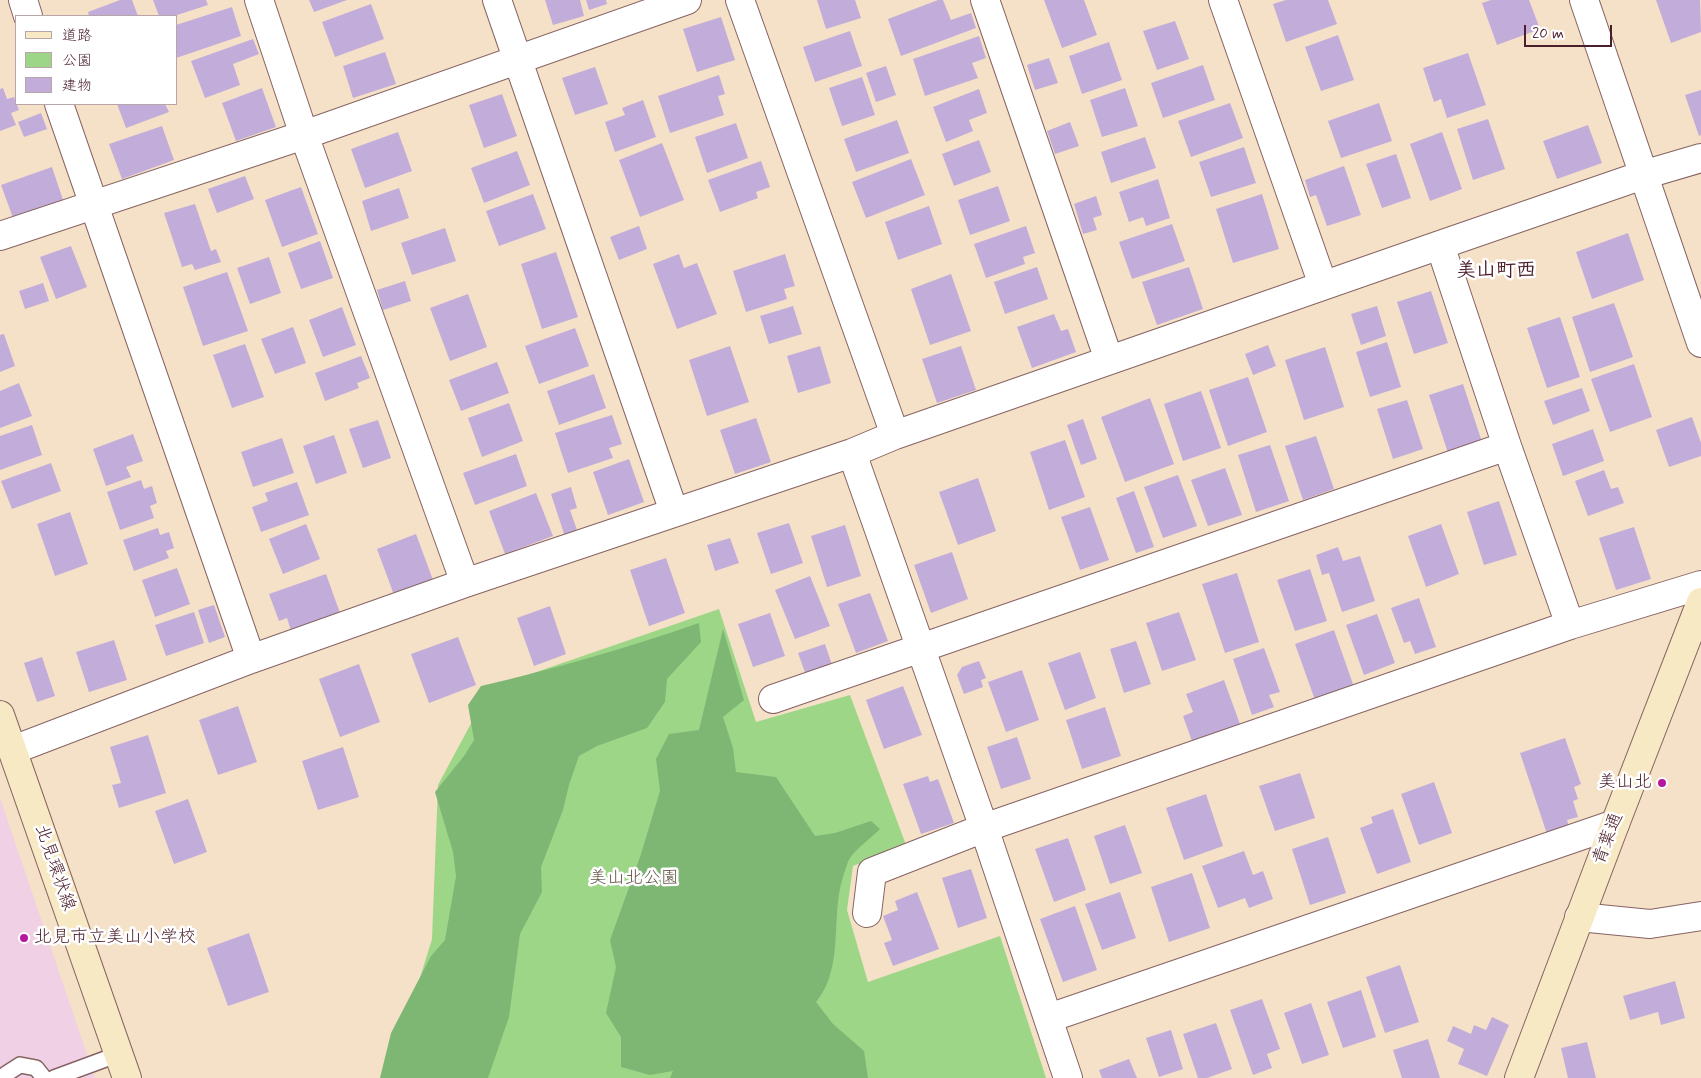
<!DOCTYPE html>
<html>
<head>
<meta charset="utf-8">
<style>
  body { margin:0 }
  #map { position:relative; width:1701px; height:1078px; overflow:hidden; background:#f5e1c7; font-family:Mynerve,"Klee One",sans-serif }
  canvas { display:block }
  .legend { position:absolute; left:15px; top:15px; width:162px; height:90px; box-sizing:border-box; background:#fff; border:1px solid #b7a5aa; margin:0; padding:6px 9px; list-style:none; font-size:15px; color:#4a1f2b }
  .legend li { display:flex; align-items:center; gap:10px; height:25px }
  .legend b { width:25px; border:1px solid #b7a5aa }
  .scale { position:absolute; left:1524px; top:25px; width:88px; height:22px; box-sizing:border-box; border:2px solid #4a1f2b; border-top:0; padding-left:6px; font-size:15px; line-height:18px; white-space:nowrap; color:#4a1f2b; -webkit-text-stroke:4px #fff; paint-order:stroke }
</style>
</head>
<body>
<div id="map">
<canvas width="1701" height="1078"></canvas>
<ul class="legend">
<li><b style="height:6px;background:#f7e9c3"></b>道路</li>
<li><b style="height:14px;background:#9ed688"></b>公園</li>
<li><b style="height:14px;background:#c2adda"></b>建物</li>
</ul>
<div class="scale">20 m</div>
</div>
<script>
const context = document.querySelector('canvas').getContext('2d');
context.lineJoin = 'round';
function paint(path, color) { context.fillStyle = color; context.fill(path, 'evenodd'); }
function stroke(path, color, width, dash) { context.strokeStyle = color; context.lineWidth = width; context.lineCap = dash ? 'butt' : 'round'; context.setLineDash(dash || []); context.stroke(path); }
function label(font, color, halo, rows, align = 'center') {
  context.font = font + ' Mynerve,"Klee One",sans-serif'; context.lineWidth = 5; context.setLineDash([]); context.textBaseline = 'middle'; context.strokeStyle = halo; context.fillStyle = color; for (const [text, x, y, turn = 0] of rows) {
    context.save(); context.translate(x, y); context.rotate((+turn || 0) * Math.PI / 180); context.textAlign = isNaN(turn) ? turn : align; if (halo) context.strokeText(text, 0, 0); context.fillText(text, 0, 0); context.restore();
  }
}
const built = new Path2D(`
  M0,798l95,280h-95z`);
const green = new Path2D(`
  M719,609l37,113 94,-27 56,150 -53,21 -6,44 21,72 132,-46 46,142h-657l43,-139 6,-154 52,-97z`);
const forest = new Path2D(`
  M699,623l2,19 -34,37 -2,23 -18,26 -50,18 -18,10 -10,29 -6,25 -22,57 1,25 -22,42 -11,83 -21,61h-108l11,-45 40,-77 14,-16 11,-64 -3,-24 -18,-60 29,-36 10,-16 -6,-35 13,-19c73,-17 146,-38 218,-63z
  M723,629l21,71 -21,17 10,31 3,24 40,5 39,59 20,-3 36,-12 9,8c-9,9 -23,19 -30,29 -3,5 -5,13 -7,19 -13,40 2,90 -27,125l17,22 31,27 4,27h-198l3,-7 -23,4 -29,-8v-30l-15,-24 10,-46 -6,-27 30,-83 20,-66 -4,-32 13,-25 30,-4z`);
const building = new Path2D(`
  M120,0h12l6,16h-49l-1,-4z
  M153,0h53l2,5 -34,11h-15z
  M309,0h38l-33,12z
  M545,0h35l4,16 -31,9z
  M586,0h20l1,4 -18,6z
  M817,0h38l6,18 -35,11z
  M938,0h5l8,20 20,-7 5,15 -75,28 -13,-37z
  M1044,0h40l13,35 -35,13z
  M1286,0h42l9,24 -51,18 -13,-38z
  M1491,0h38l11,29 -43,16 -15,-42z
  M1656,0h44l1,32 -30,11z
  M371,4l13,35 -49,18 -13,-35z
  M232,7l9,29 -65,22v-33z
  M721,17l14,43 -38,12 -14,-43z
  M1175,21l14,38 -32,11 -14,-39z
  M850,31l12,35 -47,16 -12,-35z
  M1338,35l16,45 -33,11 -16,-44z
  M979,36l7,22 -14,5 6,15 -53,18 -12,-37z
  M253,39l6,15 -26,10 7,21 -35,13 -14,-37z
  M1109,42l13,38 -40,14 -13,-38z
  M385,52l11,32 -43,14 -10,-32z
  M1468,53l18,52 -39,13 -6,-19 -7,3 -11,-34z
  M1049,58l9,25 -23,7 -8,-25z
  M1203,65l12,35 -52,18 -12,-35z
  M886,66l10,29 -20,7 -10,-29z
  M595,67l13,37 -33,11 -13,-37z
  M719,75l6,19 -7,2 6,19 -54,18 -12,-37z
  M862,77l13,38 -33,11 -13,-38z
  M3,88l4,11 7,-2 5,13 -8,3 5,12 -16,6v-42z
  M262,88l14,39 -40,14 -14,-38z
  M1125,88l13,38 -36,11 -12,-37z
  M979,89l8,24 -18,7 4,11 -27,11 -13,-35z
  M1701,90v45l-2,1 -14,-41z
  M502,94l15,42 -33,12 -15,-43z
  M643,100l13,37 -41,15 -10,-30 20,-7 -3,-7z
  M1230,103l13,35 -52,19 -13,-36z
  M1379,103l13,38 -51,17 -13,-37z
  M117,104h48l4,8 -43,16z
  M41,113l6,16 -23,8 -6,-15z
  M1488,119l17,50 -32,11 -16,-51z
  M897,120l12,33 -53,19 -12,-33z
  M1070,122l9,24 -24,8 -8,-23z
  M736,123l12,35 -41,15 -12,-36z
  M1588,125l14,38 -45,16 -14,-38z
  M162,126l12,34 -52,19 -13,-35z
  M398,132l14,39 -47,17 -14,-39z
  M1442,132l20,57 -32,12 -20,-57z
  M1145,137l11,31 -45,15 -10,-31z
  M979,140l12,32 -37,14 -12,-32z
  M662,143l22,57 -44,17 -21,-57z
  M1244,147l12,36 -45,14 -12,-35z
  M517,151l13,34 -46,18 -13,-35z
  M1396,154l15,44 -29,10 -16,-44z
  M911,159l14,36 -59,23 -14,-36z
  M761,161l9,26 -14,5 2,6 -38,14 -12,-32z
  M1344,166l17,49 -34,11 -11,-31 -6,2 -5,-17z
  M52,167l11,33 -50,18 -12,-33z
  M245,176l9,23 -37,14 -9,-24z
  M1158,179l12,39 -24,8 -3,-9 -14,5 -10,-30z
  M998,186l12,35 -40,14 -12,-35z
  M301,187l17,47 -36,13 -17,-47z
  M399,188l10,30 -38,13 -9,-30z
  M533,194l13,35 -47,17 -13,-35z
  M1262,194l17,55 -46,14 -17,-54z
  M1096,196l6,19 -9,3 4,12 -14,4 -9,-30z
  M195,204l16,47 5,-2 5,13 -26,8 -3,-6 -10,3 -18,-54z
  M929,206l13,38 -44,16 -13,-38z
  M1172,224l13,37 -53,18 -13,-37z
  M639,226l8,23 -28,11 -9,-23z
  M1026,226l9,27 -12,4 2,7 -39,14 -12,-34z
  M445,228l11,33 -44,14 -11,-32z
  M1628,233l16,47 -52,19 -16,-47z
  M320,241l13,37 -32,11 -13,-36z
  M71,246l16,41 -31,12 -16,-42z
  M556,252l22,65 -36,12 -21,-65z
  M679,254l5,14 13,-5 20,51 -40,15 -24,-65z
  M785,254l10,32 -11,3 3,10 -41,13 -13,-41z
  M269,257l12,36 -31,11 -13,-36z
  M1037,267l11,32 -43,15 -11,-32z
  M1189,267l14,42 -46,16 -15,-43z
  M227,272l21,59 -45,15 -20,-59z
  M951,274l20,57 -41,14 -19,-56z
  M405,281l6,20 -28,9 -6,-20z
  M43,283l6,18 -24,8 -6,-18z
  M1431,291l17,52 -34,11 -17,-52z
  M468,294l19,53 -37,14 -20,-53z
  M1614,303l19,54 -43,15 -18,-55z
  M793,306l9,28 -33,10 -9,-28z
  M1377,306l9,30 -25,9 -10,-31z
  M342,307l14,38 -33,12 -14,-37z
  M1054,314l7,17 7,-2 8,23 -44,16 -15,-41z
  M1560,317l20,60 -33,11 -20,-60z
  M293,327l13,36 -31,11 -14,-35z
  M575,328l14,38 -50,18 -14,-38z
  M4,334l11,32 -15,6v-37z
  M1387,342l14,45 -31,10 -14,-45z
  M245,344l19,53 -32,11 -19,-53z
  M1268,345l8,21 -23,9 -8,-21z
  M730,346l19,56 -42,14 -18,-56z
  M820,346l11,37 -33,10 -11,-37z
  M961,346l15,44 -39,13 -15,-44z
  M1325,347l19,60 -40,13 -19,-60z
  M361,356l9,22 -13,5 2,5 -34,13 -10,-28z
  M497,362l12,31 -48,18 -12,-31z
  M1634,364l18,53 -42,15 -19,-53z
  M594,374l12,34 -47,17 -12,-34z
  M1248,377l19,55 -39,14 -19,-56z
  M19,383l13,33 -32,12v-37z
  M1463,384l19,58 -34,11 -19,-58z
  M1582,388l8,23 -37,14 -9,-24z
  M1201,391l20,57 -38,13 -19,-57z
  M1150,398l24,66 -49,18 -24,-65z
  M1407,400l16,49 -30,10 -16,-50z
  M509,403l14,38 -41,16 -14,-39z
  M612,415l10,29 -13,4 4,10 -45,15 -13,-40z
  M1692,417l9,26v13l-32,11 -13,-37z
  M756,418l15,44 -36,12 -15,-44z
  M1083,419l14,40 -16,6 -14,-40z
  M378,420l13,38 -28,10 -14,-39z
  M32,425l10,30 -42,15v-34z
  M1593,429l11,32 -41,15 -11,-32z
  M133,434l10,27 -17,6 5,10 -25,9 -13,-37z
  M334,435l13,38 -31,11 -13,-38z
  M1316,436l18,53 -31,11 -18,-54z
  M282,438l12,35 -41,14 -12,-35z
  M1065,440l20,57 -36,13 -19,-58z
  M1270,445l19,56 -33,11 -18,-57z
  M516,454l11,32 -52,19 -12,-32z
  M629,459l15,43 -36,13 -15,-43z
  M51,463l10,28 -49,18 -11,-28z
  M1225,468l17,47 -34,11 -17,-46z
  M1604,470l7,19 7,-2 6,16 -36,13 -13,-35z
  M1178,475l19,51 -34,12 -19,-51z
  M978,478l18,53 -38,14 -19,-53z
  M141,480l3,9 8,-3 5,17 -7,3 4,12 -34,12 -13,-38z
  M297,482l12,33 -48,17 -9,-25 16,-6 -3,-8z
  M571,487l6,21 -7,2 8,23 -13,4 -14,-43z
  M1134,491l20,56 -18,6 -20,-55z
  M536,493l17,43 -48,18 -16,-43z
  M1499,501l18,54 -33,10 -17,-53z
  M1090,507l19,53 -29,10 -19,-53z
  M70,512l18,52 -33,12 -18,-52z
  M789,523l14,40 -32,11 -14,-41z
  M306,524l14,35 -37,15 -14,-35z
  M1441,524l18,50 -33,13 -18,-51z
  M845,525l16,51 -34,11 -16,-51z
  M1634,527l17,52 -35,11 -17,-52z
  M158,528l2,7 9,-3 5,16 -8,3 3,7 -35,13 -11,-31z
  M416,534l17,46 -39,15 -17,-46z
  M730,538l9,25 -24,8 -8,-26z
  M1338,547l5,14 17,-5 15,45 -33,11 -13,-39 -7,2 -6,-20z
  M952,552l16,47 -37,14 -17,-48z
  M666,558l19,55 -36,13 -19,-56z
  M177,568l13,36 -35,13 -13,-37z
  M1310,569l17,52 -32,10 -18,-51z
  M1237,573l22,69 -34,11 -23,-69z
  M326,574l14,39 -49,18 -4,-13 -8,3 -10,-27z
  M810,576l20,50 -35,13 -20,-49z
  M870,593l18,48 -32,12 -18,-49z
  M1419,598l17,49 -21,7 -5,-13 -6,2 -13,-35z
  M214,605l11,32 -16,6 -11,-33z
  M550,606l16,48 -32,12 -17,-48z
  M194,612l10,31 -38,13 -11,-31z
  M1179,612l17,48 -34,11 -16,-48z
  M770,613l15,43 -32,11 -15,-43z
  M1377,614l18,49 -31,12 -18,-50z
  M1334,630l20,57 -39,13 -20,-56z
  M458,637l18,48 -47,18 -18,-49z
  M114,640l13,40 -38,12 -13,-40z
  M1136,641l15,43 -27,9 -14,-44z
  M825,644l8,24 -26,10 -9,-25z
  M1264,648l16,44 -11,3 5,12 -22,8 -19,-56z
  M1080,652l16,46 -31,12 -17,-47z
  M42,657l13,39 -18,6 -13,-39z
  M979,661l7,17 -5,2 2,7 -19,7 -7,-19 5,-8z
  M359,664l21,58 -40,15 -21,-58z
  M1022,670l17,50 -33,12 -18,-50z
  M1224,680l17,47 -48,17 -10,-28 10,-4 -7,-18z
  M903,686l19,49 -38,14 -18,-49z
  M238,706l19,56 -39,13 -19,-55z
  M1105,707l16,49 -39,13 -16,-49z
  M148,735l18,58 -47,15 -7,-23 9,-2 -11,-36z
  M1017,737l14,42 -30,10 -14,-42z
  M1565,738l16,46 -7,3 4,12 -5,2 5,16 -11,3 3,10 -22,7 -28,-84z
  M343,747l16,50 -41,13 -16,-49z
  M1300,773l15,45 -40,13 -16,-45z
  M928,776l2,6 8,-3 16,44 -33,11 -18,-50z
  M1434,782l18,51 -33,12 -18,-51z
  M1206,794l17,52 -39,14 -18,-52z
  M188,799l19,53 -33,12 -19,-53z
  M1393,809l18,53 -34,12 -17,-46 13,-5 -2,-6z
  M1125,825l17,48 -32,11 -16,-48z
  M1328,837l18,56 -36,12 -18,-56z
  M1068,838l18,52 -32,12 -19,-53z
  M1244,851l9,24 10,-4 10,28 -24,9 -4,-10 -27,10 -16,-42z
  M971,869l16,49 -29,10 -16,-50z
  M1192,873l18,55 -41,14 -18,-55z
  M917,892l22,57 -46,17 -9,-23 8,-3 -9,-24 15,-6 -3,-9z
  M1120,892l16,46 -34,12 -17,-46z
  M1075,906l22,64 -34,12 -23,-63z
  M249,933l20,59 -41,14 -21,-58z
  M1400,965l19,57 -34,11 -19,-56z
  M1675,981l10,37 -24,7 -3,-13 -28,8 -7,-24z
  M1361,990l15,47 -33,11 -16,-46z
  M1262,999l18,50 -13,5 5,14 -19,7 -23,-65z
  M1311,1003l18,52 -27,9 -18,-51z
  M1492,1017l17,8 -22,51 -29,-12 6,-15 -17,-8 6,-15 18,8 3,-9 12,5z
  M1216,1023l16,46 -25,9h-9l-15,-44z
  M1171,1030l12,39 -24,8 -13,-39z
  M1428,1039l12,39h-38l-9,-28z
  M1587,1042l9,36h-28l-7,-30z
  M1129,1059l8,19h-35l-3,-8z`);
const lane = new Path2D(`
  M4,1078l2,-4 14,-9 16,3 8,10
  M54,1078l65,-24`);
const street = new Path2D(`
  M23,0l5,16
  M259,0l45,135 161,448
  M497,0l177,512
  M740,0l155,435
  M985,0l124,360
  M1223,0l100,285
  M1584,0l117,343
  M59,104l192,555
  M0,236l304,-101 383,-135
  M1440,245l67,201 63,179
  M852,453l132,375 84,250
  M773,699l734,-253
  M13,750l238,-91 214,-76 387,-130 43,-18 545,-190 203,-70 58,-17
  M867,913l5,-41 112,-44 586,-203 131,-40
  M1579,917l71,7 51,-8
  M1049,1018l566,-194`);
const secondary = new Path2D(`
  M0,715l127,363
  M1519,1078l96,-254 86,-222`);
const markers = [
  [1662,783,5,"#b5179e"],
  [24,938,5,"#b5179e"]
];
const poiNames = [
  ["美山北",1652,783],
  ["北見市立美山小学校",34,938,"left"]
];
const streetNames = [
  ["青葉通",1609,839,-69],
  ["北見環状線",54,868,71]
];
const parkNames = [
  ["美山北公園",634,879]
];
const quarterNames = [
  ["美山町西",1496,272]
];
paint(built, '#f0d0e4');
paint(green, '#9ed688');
paint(forest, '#7eb774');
paint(building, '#c2adda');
stroke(lane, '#866362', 18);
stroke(street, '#866362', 30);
stroke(secondary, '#866362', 30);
stroke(lane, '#fff', 15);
stroke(street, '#fff', 28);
stroke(secondary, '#f7e9c3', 28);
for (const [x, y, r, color] of markers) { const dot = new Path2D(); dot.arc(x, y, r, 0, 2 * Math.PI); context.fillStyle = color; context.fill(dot); stroke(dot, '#fff', 2); }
label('18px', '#4a1f2b', '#fff', poiNames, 'right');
label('18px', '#4a1f2b', '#fff', streetNames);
label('18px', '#635647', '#fff', parkNames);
label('bold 20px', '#4a1f2b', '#fff', quarterNames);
</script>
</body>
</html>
